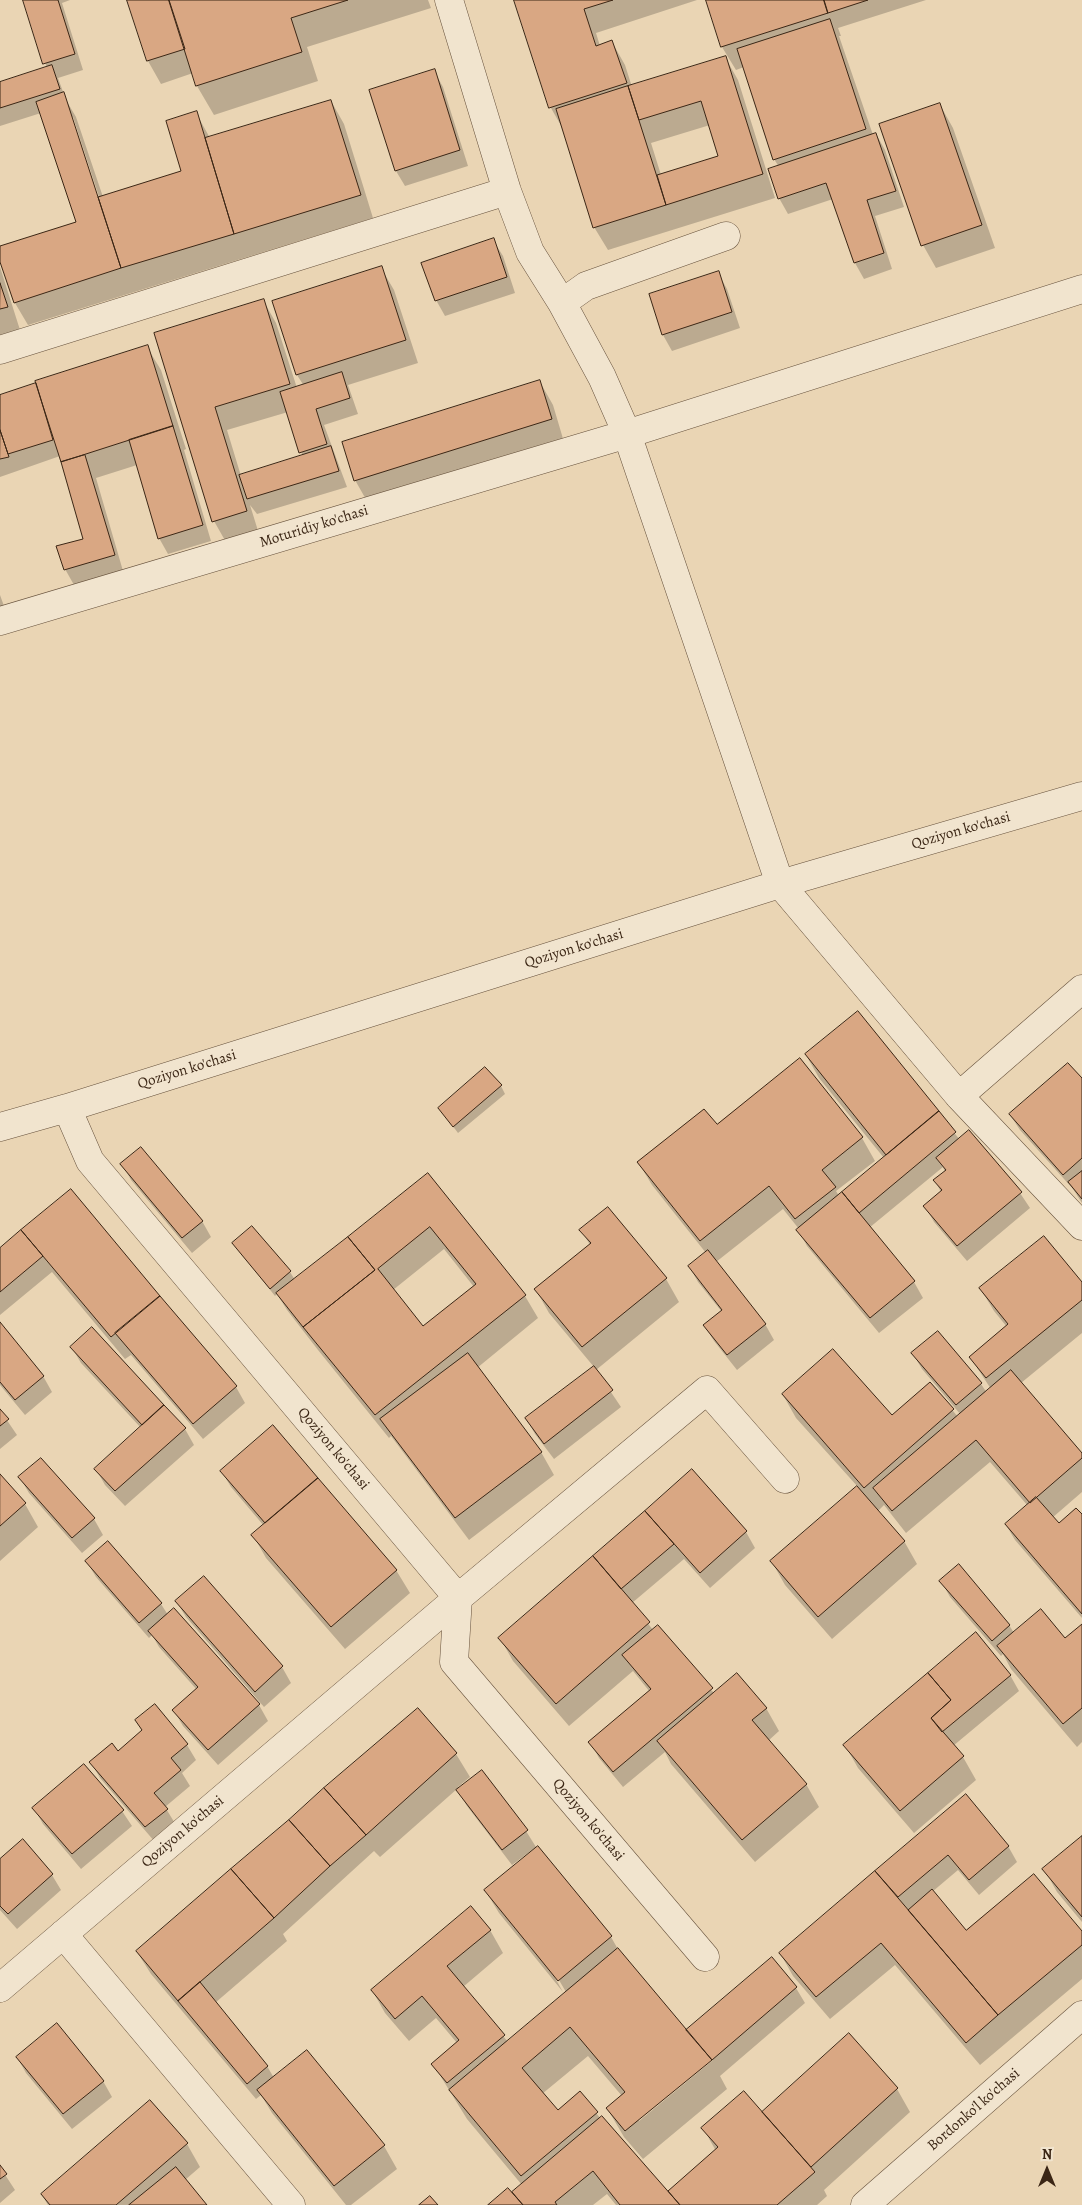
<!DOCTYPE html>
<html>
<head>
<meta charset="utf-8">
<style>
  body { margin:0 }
  #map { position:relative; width:1082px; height:2205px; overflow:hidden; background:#ead5b4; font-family:Alegreya,serif }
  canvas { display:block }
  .north { position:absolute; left:1022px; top:2145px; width:50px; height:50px; -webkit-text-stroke:4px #f1e4ce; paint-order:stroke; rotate:0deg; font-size:14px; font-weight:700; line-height:20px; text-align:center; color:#3b2615 }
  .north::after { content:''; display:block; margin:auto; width:18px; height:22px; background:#3b2615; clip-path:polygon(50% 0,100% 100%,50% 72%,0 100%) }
</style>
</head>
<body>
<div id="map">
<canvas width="1082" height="2205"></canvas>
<div class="north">N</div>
</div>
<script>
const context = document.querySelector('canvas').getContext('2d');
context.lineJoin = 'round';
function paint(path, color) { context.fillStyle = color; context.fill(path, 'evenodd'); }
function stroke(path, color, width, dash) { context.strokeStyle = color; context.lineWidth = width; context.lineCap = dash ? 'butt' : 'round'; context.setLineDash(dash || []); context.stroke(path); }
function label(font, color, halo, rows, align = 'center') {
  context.font = font + ' Alegreya,serif'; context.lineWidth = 4; context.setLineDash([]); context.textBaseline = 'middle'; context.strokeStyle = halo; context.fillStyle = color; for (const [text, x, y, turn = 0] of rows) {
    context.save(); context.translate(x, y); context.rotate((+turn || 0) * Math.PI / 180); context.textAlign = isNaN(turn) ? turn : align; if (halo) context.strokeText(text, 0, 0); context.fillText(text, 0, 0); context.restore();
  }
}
const shadow = new Path2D(`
  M24,0h46l-8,3 21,67 -25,8 8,22 10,17 27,80 80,-25 13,-59 14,25 121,-37 13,23 29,94 -345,107 -13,-22 -15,-45v-10l77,-26 -36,-109 -41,13v-43l47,-15zM70,117h3l28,86 -2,1z
  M128,0h300l3,8 -124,39 11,34 -104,34 -17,-29 -4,-13 -32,11 -13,-23z
  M515,0h182l-101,33 4,13 12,-4 13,23 7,22 93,-30 13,23 37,118 -167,52 -14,-23 -30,-96 -13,-23zM710,125l10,32 -59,18 -10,-32z
  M707,0h219l-88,28 3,8h-2l34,99 3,-1 9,16 19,57 -29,9 17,53 -28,10 -9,-16 -22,-64 -45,15 -9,-16v-31l-5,-8 -30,-92 -8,3 -14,-23z
  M434,71l9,16 25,79 -63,20 -9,-15z
  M940,105l13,23 42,120 -59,20 -13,-23z
  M493,240l10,16 12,37 -70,23 -9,-16z
  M0,267l20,63 -20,6z
  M381,268l13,22 24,73 -70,22 10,29 -34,11 23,62 -90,27 -7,-9 9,29 -32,10 -13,-23 -59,-187 108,-34 13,23 21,65 7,-2 -7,-11 -23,-73zM288,412l15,45 -62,19 -14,-46z
  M718,273l9,16 13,39 -68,23 -9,-16 -13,-40z
  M147,347l14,23 25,79 -2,1 27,91 -43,13 -9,-16 -22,-73 -41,13 27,93 -49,14 -9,-16 19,-29 -24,-84 -60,21v-81z
  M540,382l13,23 11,37 -196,61 -13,-23z
  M0,595l4,11 -4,2z
  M858,1013l102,127 60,53 10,15 -63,53 -33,-39 -9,-16 16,-14 -6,-11 10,-9 -2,-5 -74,61 45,54 9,16 -44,35 -72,-87 -9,-16 1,-1 -16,-20 -67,53 49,62 9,16 -37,30 -23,-29 -10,-16 18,-13 -24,-30 -9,-16 17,-13 -54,-68 -14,-23 78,-36 84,-66 62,78 13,23 -39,30 3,5 45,-38 -65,-80 -13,-23z
  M1082,1080v123l-9,-14 -53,-59 -10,-15z
  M501,1086l4,8 -47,39 -19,-25z
  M122,1164l80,57 9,16 -19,16 -61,-73z
  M428,1175l97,121 13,22 -61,50 64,84 13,23 -85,65 -78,-104 -2,2 -71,-88 -31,-40 -10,-16 -2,2 -42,-53 57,29 5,8zM444,1249l30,38 -51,41 -30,-38z
  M581,1230l85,49 13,23 -83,68 25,37 -67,52 -19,-25 -9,-16 68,-51 -45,-54 -13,-23 54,-45z
  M22,1231l137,66 77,90 9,16 -42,36 -72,-84 -6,4 -73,-87 -52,43v-66z
  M1082,1284v49l-61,50 61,72v37l-30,26 6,7 24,-9v102l-67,-78 -9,-15 22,-19 -38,-44 -84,71 -22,-28 -6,6 26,30 13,23 -85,75 -47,-54 -13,-23 86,-75 -62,-69 -13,-23 109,22 38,-34 28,34 3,-2 -39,-46 -9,-15 25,-22 43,52 6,9 4,-4 -21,-32 37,-30 -13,-16 -14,-23z
  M0,1324l43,52 9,16 -27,23 -25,-30z
  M92,1329l93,100 9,16 -69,61 -20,-21 -9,-16 45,-41 -60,-65 -9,-15z
  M0,1410l17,25 -17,14z
  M692,1471l54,61 9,16 -45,40 -26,-29 -52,44 21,27 61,63 52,15 13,23 -11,10 38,43 13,23 -64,55 -84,-98 -6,-12 -42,35 -24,-29 -9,-16 60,-50 -17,-21 -64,55 -56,-65 -13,-23z
  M222,1472l95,6 79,92 14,23 -65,56 -79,-91 -13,-23 11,-9 -33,-39z
  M0,1476l25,28 13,23 -38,34z
  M20,1478l74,41 9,16 -21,18 -53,-60z
  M108,1543l53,61 7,11 91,90 9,16 -50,44 -35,-39 -9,-15 23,-21 -38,-43 -7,-12 -3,3 -53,-61 -9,-15z
  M204,1577l78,90 9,16 -27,24 -78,-90 -10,-16z
  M941,1581l68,44 5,8 51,7 17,-14v116l-5,5 -66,-78 -8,-15 -2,2 -51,-59z
  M1010,1675l9,16 -66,55 10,11 13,23 -62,53 -56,-65 -13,-23z
  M418,1709l38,45 14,23 -12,10 2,1 66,43 10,16 -24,18 -45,-59 -10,-17 -77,68 -6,-6 -91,83 4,7 -72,62 52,63 7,12 110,68 13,23 -46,36h-5l-74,-92 -11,-18 -5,4 -105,-125 -14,-22z
  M136,1721l51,24 9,15 -14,13 8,13 -25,21 11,18 -21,17 -55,-64 -9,-16 27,-10 24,-21z
  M965,1796l43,50 9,16 -38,33 -21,-25 -26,22 34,40 116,1v46l-102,86 -85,-100 -65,54 -37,-43 -13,-23z
  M34,1808l88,3 10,15 -51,43 -38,-45z
  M1082,1838v84l-25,-30 -13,-23z
  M23,1841l29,34 9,15 -44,39 -17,-19v-49z
  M538,1848l73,89 8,14 67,81 86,-74 24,30 9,15 -85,73 7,13 -84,70 -19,-22 -17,-29 15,-12 -34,-40 -46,38 15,18 23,-19 21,26 67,74 48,-42 -13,-23 59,-15 135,-24 13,23 -86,78 3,6 -10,9h-201l-9,-11 -14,11h-103l22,-11 10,-9 -55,-66 -34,-55 24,-21 -21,-25 -27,23 -24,-28 -13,-23 118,-60 13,23 -40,34 45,55 58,-50 -10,-17 -2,1 9,16 -64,-79 -14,-23zM711,2059l2,1 -74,61v-3z
  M17,2057l86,24 9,16 -40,32 -46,-56z
  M187,2144l13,23 -15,13 20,25h-157l-6,-10z
  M0,2167l15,23 -15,13z`);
const building = new Path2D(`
  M23,0h35l17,54 -32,10z
  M127,0h42l16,49 -38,12z
  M169,0h179l-57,18 11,34 -106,34z
  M514,0h99l-29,9 12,37 16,-6 15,43 -78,25z
  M706,0h118l4,13 -107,34z
  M824,0h44l-40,13z
  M830,19l36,110 -93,31 -36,-111z
  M726,56l37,118 -97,31 -9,-30 61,-19 -17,-55 -62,19 -11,-34z
  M52,65l8,24 -60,19v-26z
  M435,69l25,81 -65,21 -26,-81z
  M628,86l38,119 -73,23 -37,-119z
  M64,92l57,176 -107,35 -14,-41v-16l76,-24 -40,-120z
  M331,100l30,95 -127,39 -29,-96z
  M940,103l42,122 -61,21 -42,-122z
  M197,111l37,123 -113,34 -23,-71 83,-26 -15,-50z
  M876,133l20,58 -29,9 17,53 -30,10 -28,-80 -48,16 -10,-30z
  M494,238l13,39 -72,24 -14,-38z
  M382,266l24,74 -110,35 -24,-74z
  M719,271l13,41 -70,23 -13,-41z
  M0,283l8,24 -8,2z
  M264,299l26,85 -75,23 32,104 -35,11 -58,-189z
  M148,345l25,81 -112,36 -26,-81z
  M342,372l8,26 -34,11 11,35 -28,9 -19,-61z
  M540,380l12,39 -198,62 -12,-39z
  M36,383l17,57 -45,14 -8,-24v-35z
  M173,426l30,99 -45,14 -29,-99z
  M0,430l9,27 -9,2z
  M331,446l8,25 -92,28 -8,-24z
  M85,455l30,100 -51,15 -8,-24 27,-7 -22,-77z
  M858,1011l81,100 -53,44 -81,-101z
  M800,1058l63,79 -41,33 14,17 -41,32 -26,-33 -69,55 -63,-79 67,-53 13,15z
  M1068,1063l14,15v80l-19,17 -54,-61z
  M485,1067l17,18 -49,42 -15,-19z
  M939,1111l17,21 -97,81 -17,-21z
  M969,1130l53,62 -65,54 -34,-40 19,-16 -9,-10 13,-10 -10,-12z
  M141,1147l62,74 -21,17 -62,-74z
  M1082,1171v28l-14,-17z
  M428,1173l98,122 -151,120 -72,-88 72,-57 -27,-33zM430,1227l46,57 -53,42 -45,-57z
  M71,1189l89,107 -49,41 -90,-107z
  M842,1192l73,89 -45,37 -74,-88z
  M608,1207l59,71 -85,69 -48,-58 57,-46 -12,-13z
  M252,1226l39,45 -21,18 -38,-46z
  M21,1230l22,26 -43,36v-44z
  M1044,1236l38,46v18l-96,78 -17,-21 39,-33 -29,-36z
  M348,1237l27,33 -72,57 -27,-34z
  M708,1250l58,74 -39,31 -24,-30 19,-15 -34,-44z
  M160,1296l77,90 -44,38 -78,-91z
  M0,1322l44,54 -29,24 -15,-18z
  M92,1327l72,78 -22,20 -72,-78z
  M938,1331l44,52 -26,22 -45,-52z
  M833,1349l59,66 38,-33 24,27 -90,79 -82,-94z
  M468,1353l74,99 -87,66 -75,-99z
  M594,1366l19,24 -69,54 -19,-26z
  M1011,1370l71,83v5l-52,45 -54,-63 -84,71 -19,-23z
  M164,1405l22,23 -71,63 -21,-22z
  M0,1409l9,10 -9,7z
  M273,1425l45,53 -53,45 -45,-52z
  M41,1458l54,60 -23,20 -54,-61z
  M692,1469l55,62 -47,42 -55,-62z
  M0,1474l26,29 -26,23z
  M318,1478l79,92 -66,57 -80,-92z
  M857,1486l48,55 -87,76 -48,-56z
  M1036,1497l23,26 17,-15 6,6v100l-77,-90z
  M645,1511l29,33 -53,45 -28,-33z
  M108,1541l54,62 -23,20 -54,-62z
  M593,1556l57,66 -94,82 -58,-66z
  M959,1564l51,61 -18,16 -53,-60z
  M204,1576l79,90 -28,26 -80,-91z
  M174,1608l86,96 -52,46 -36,-40 26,-23 -50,-56z
  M1041,1609l24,29 17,-14v84l-19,16 -66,-78z
  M658,1625l55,63 -100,84 -25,-30 63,-53 -29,-34z
  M976,1632l35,43 -69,57 -11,-14 20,-18 -23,-27z
  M737,1673l30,35 -15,12 55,64 -65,56 -85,-99z
  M928,1673l23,27 -20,18 33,38 -64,55 -57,-66z
  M155,1704l33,40 -17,14 10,12 -27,23 14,16 -23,18 -56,-65 23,-19 6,8 24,-21 -7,-10z
  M418,1708l39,45 -91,82 -42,-47z
  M84,1764l40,46 -52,44 -40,-46z
  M482,1770l46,60 -26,20 -46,-60z
  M324,1788l42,47 -36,31 -41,-46z
  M966,1794l43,52 -40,34 -21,-25 -50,42 -23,-26z
  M289,1820l41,46 -56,52 -43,-49z
  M1082,1836v81l-40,-48z
  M23,1839l30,35 -45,40 -8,-8v-47z
  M538,1846l74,90 -54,45 -74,-91z
  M231,1869l43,49 -96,83 -42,-50z
  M875,1871l123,144 -32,28 -85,-100 -65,54 -37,-44z
  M1034,1874l48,57v14l-84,70 -90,-105 24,-21 34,41z
  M471,1906l20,24 -44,36 58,69 -58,48 -16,-19 28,-24 -37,-44 -27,23 -24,-29z
  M618,1948l94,112 -87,71 -19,-23 19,-16 -55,-65 -48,41 36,42 22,-19 18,21 -77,64 -72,-86z
  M772,1957l25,30 -85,73 -26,-30z
  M200,1982l68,84 -21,18 -69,-83z
  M57,2023l47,58 -41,33 -47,-57z
  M849,2033l49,55 -87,79 -49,-55z
  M307,2050l78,95 -51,41 -77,-96z
  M744,2091l71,81 -38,33h-97l-12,-14 50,-44 -17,-19z
  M150,2100l38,43 -72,62h-66l-9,-11z
  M602,2116l78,89h-60l-27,-34 -38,31 2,3h-34l-11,-13z
  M0,2165l7,9 -7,5z
  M176,2167l31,38h-78z
  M508,2188l15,17h-35z
  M430,2196l8,9h-19z`);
const minor = new Path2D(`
  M449,0l58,191 23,61 32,51 40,74 25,57 153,450 179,212 123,130
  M562,303l24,-17 140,-50
  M0,350l507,-159
  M0,621l627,-187 455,-145
  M959,1096l123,-107
  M67,1108l23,53 368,437 -4,64 251,295
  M0,1127l67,-19 713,-224 302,-88
  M63,1934l228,271
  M0,1988l458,-390 249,-208 78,89
  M865,2205l217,-190`);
const streetNames = [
  ["Moturidiy ko'chasi",314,527,-17],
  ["Qoziyon ko'chasi",961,831,-16],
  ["Qoziyon ko'chasi",574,949,-17],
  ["Qoziyon ko'chasi",187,1070,-17],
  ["Qoziyon ko'chasi",333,1449,50],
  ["Qoziyon ko'chasi",588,1820,50],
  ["Qoziyon ko'chasi",183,1832,-40],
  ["Bordonko'l ko'chasi",974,2110,-41]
];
paint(shadow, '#0003');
paint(building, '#d9a783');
stroke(building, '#3b2615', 1);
stroke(minor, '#67523d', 29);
stroke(minor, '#f1e4ce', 28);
label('15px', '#3b2615', '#f1e4ce', streetNames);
</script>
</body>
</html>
